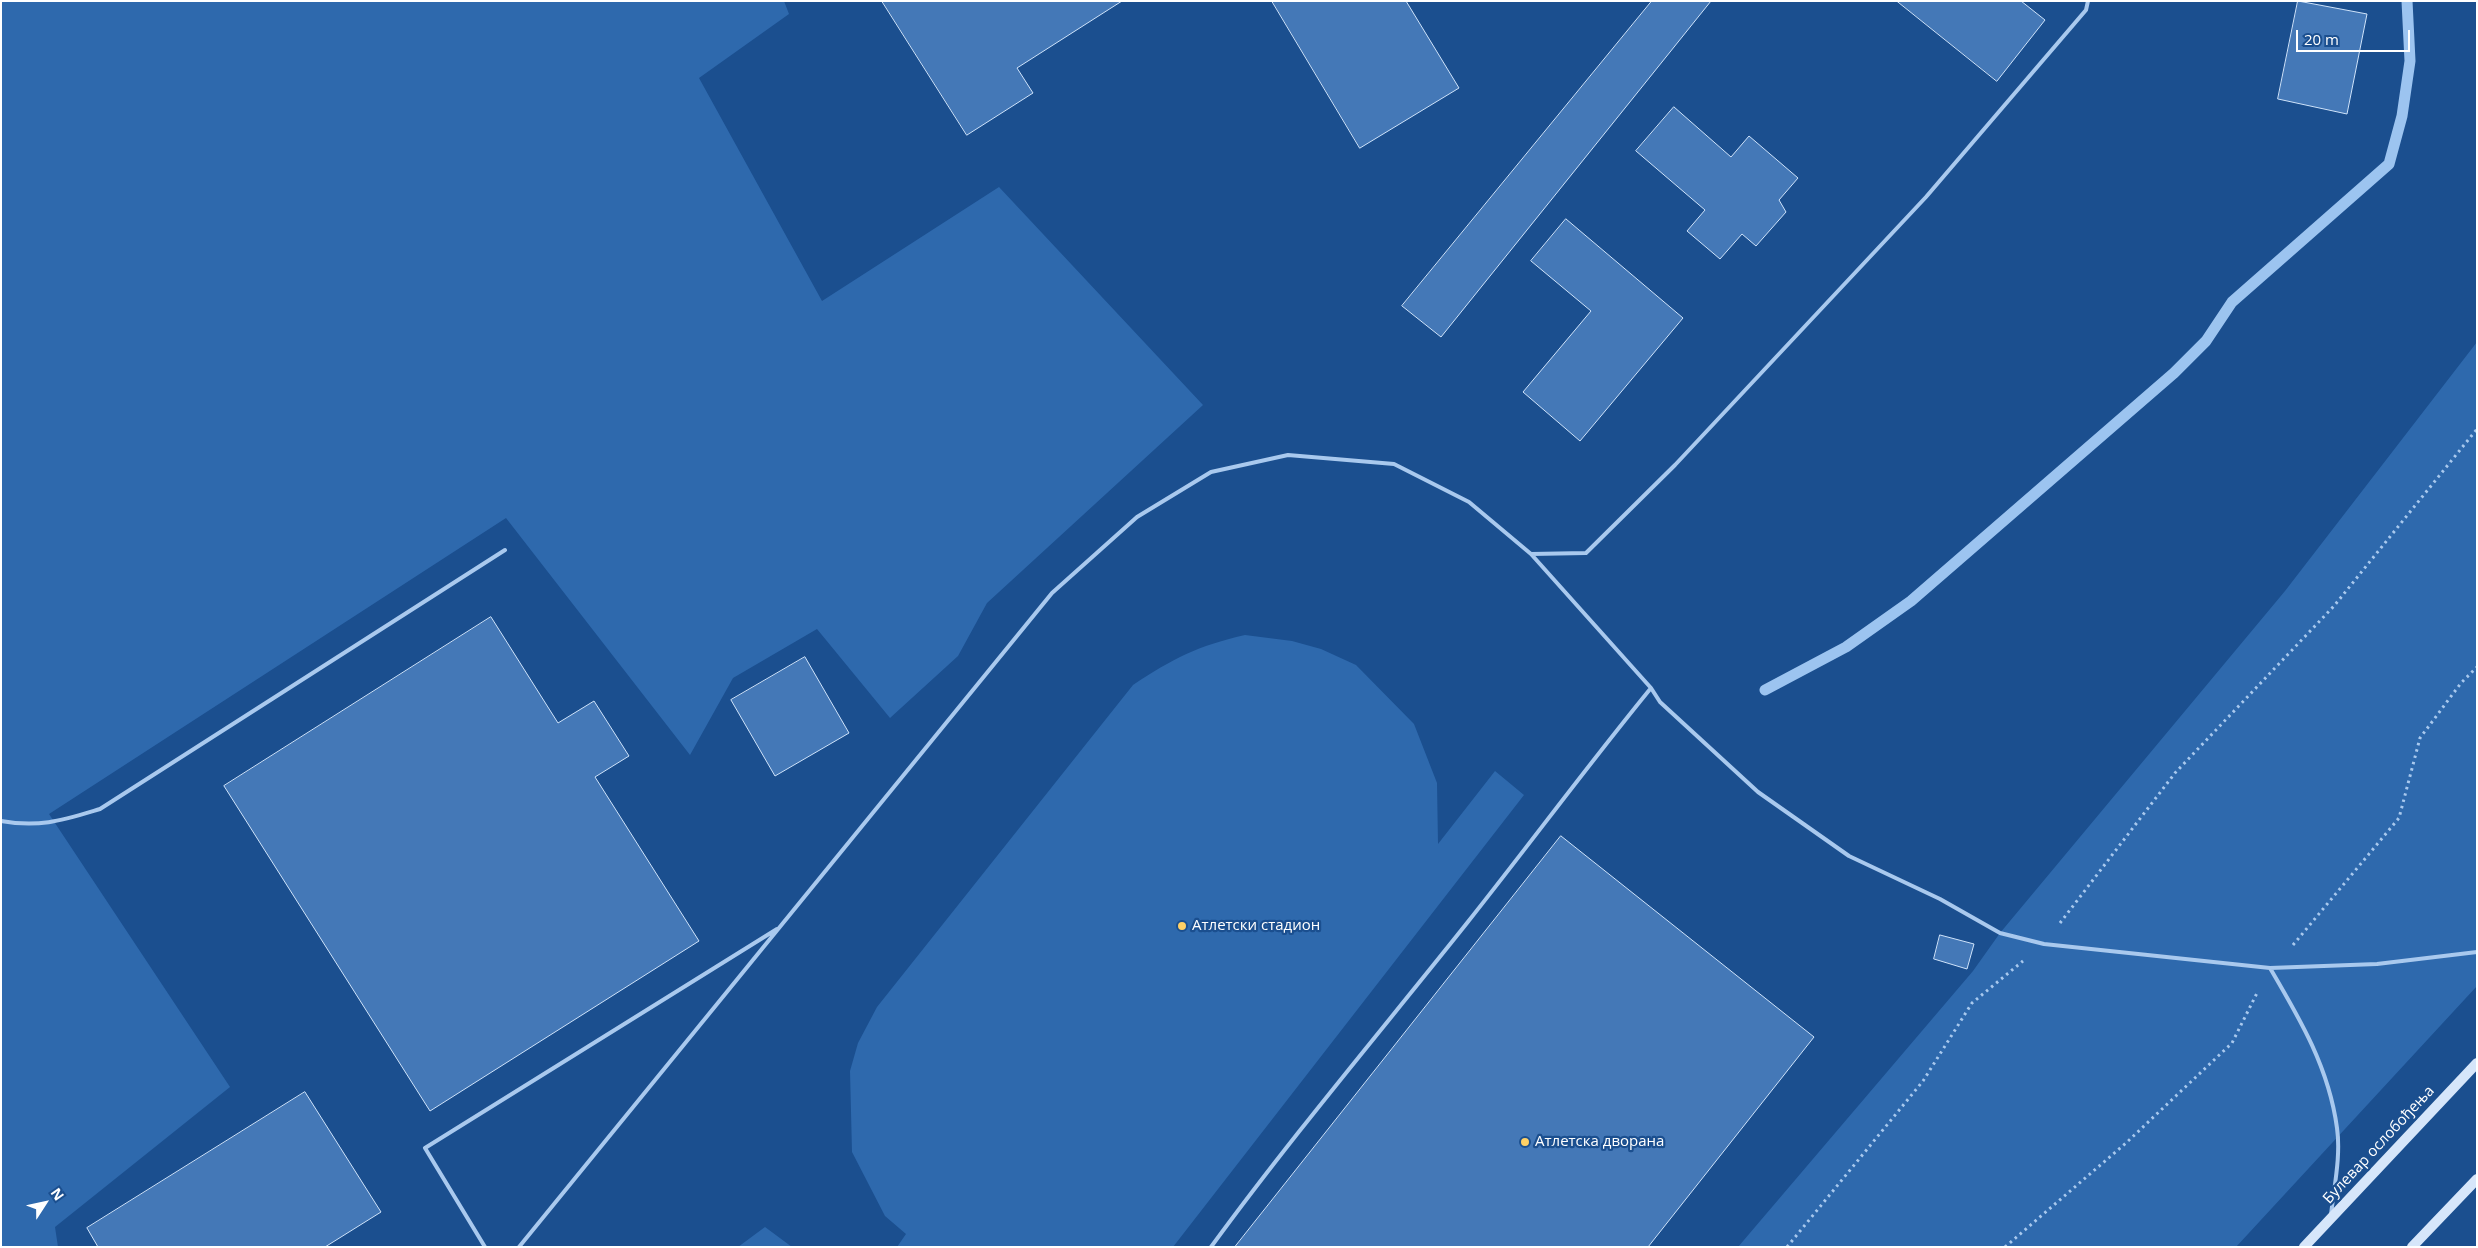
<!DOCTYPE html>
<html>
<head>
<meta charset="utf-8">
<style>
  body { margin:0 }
  #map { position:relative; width:2478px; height:1248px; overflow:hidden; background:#1b4f8f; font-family:"Open Sans",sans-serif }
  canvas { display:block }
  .frame { position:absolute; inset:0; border:2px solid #fff; pointer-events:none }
  .north { position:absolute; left:20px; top:1178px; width:50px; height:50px; -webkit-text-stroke:4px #1b4f8f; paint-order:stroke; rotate:55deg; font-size:14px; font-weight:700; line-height:20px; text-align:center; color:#fff }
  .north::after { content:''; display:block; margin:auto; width:18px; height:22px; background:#fff; clip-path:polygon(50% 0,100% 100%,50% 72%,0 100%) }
  .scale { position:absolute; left:2296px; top:30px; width:114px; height:22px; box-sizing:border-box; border:2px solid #fff; border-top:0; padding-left:6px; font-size:15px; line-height:18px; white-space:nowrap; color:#fff; -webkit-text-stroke:4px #1b4f8f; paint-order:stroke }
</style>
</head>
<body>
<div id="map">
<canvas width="2478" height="1248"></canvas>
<div class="frame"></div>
<div class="north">N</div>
<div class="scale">20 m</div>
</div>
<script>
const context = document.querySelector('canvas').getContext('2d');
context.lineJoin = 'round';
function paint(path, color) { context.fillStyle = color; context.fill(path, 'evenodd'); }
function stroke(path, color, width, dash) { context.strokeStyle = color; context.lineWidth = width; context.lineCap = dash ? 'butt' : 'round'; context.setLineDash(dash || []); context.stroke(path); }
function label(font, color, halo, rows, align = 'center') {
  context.font = font + ' "Open Sans",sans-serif'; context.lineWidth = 4.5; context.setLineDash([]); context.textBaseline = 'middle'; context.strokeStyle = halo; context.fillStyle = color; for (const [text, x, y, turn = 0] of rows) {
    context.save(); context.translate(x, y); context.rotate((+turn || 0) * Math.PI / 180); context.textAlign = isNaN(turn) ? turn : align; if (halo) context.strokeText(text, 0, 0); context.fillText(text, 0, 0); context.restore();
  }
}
const green = new Path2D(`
  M1,1h783l5,13 -90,64 123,223 177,-114 204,218 -216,198 -29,53 -68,62 -73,-89 -84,49 -43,77 -184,-237 -457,296 181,273 -175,140 3,20h-57z
  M2477,342v644l-241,261h-498l235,-276 27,-38 285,-342z
  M1245,635l47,6 29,8 35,16 58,59 23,59 1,61 57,-73 29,24 -351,452h-276l9,-13 -21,-18 -33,-64 -2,-81 8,-28 19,-36 256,-322c41,-27 64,-39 112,-50z
  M765,1227l27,20h-54z`);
const stream = new Path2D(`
  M1765,690l81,-43 65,-46 263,-228 32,-32 26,-39 157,-138 13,-48 8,-55 -3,-60`);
const building = new Path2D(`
  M882,1h240l-105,67 16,25 -66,42z
  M1272,1h134l53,87 -99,60z
  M1652,1h59l-270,336 -39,-31z
  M1897,1h124l24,19 -48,61z
  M2298,1l69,13 -20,100 -69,-15z
  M1674,107l57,50 18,-21 49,42 -19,22 7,12 -30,34 -14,-12 -22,25 -33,-28 18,-21 -69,-59z
  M1566,219l117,99 -103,123 -57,-49 68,-81 -60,-50z
  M491,617l67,106 36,-22 35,55 -34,21 104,164 -269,170 -206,-325z
  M805,657l44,76 -74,43 -44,-76z
  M1561,836l253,201 -166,210h-413z
  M1940,935l34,9 -7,25 -33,-10z
  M305,1092l76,120 -56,35h-227l-11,-19z`);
const path = new Path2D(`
  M2060,923l115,-150 159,-167 143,-177
  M2293,945l106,-127 21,-80 41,-55 16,-16
  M1787,1247l136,-166 49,-78 51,-42
  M2005,1247l121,-104 106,-100 26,-52`);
const service = new Path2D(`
  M1531,554l55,-1 89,-88 251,-268 160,-187 2,-9
  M1,821c39,7 62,-1 99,-12l405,-259
  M2270,968c30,51 59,100 67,160 4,28 -3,59 -6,87
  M485,1247l-60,-99 352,-219
  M519,1247l533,-654 85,-76 74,-45 77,-17 106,9 75,38 62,52 120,134 9,14 98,90 91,64 91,43 60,34 44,11 226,24 107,-4 100,-12
  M1211,1247c81,-111 170,-216 256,-324 62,-78 121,-158 184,-235`);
const secondary = new Path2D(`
  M2304,1247l173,-184
  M2412,1247l65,-68`);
const markers = [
  [1182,926,5,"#ffd166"],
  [1525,1142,5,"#ffd166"]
];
const poiNames = [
  ["Атлетски стадион",1192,926],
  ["Атлетска дворана",1535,1142]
];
const streetNames = [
  ["Булевар ослобођења",2379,1145,-47]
];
paint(green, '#2e69ad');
stroke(stream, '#9cc4f0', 11);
paint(building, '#4478b7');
stroke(building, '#cfe3fa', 1);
stroke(path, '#a9c9ee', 3, [2.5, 4]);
stroke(service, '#a9c9ee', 4);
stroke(secondary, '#d6e6fa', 10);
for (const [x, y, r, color] of markers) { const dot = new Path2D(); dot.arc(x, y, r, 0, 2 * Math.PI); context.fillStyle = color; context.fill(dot); stroke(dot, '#1b4f8f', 2); }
label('15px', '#fff', '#1b4f8f', poiNames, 'left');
label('15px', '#fff', '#1b4f8f', streetNames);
</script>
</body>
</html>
